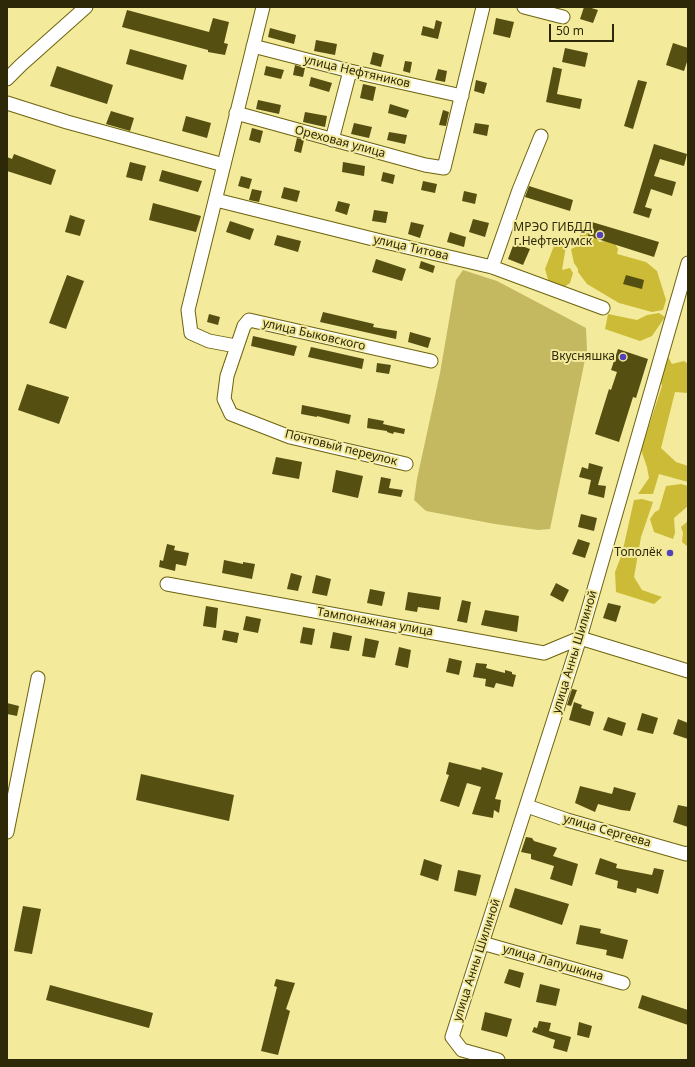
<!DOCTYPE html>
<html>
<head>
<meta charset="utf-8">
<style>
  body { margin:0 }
  #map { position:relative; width:695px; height:1067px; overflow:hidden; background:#f3ea9c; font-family:"Noto Sans",sans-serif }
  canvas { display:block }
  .frame { position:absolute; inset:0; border:8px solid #2d2908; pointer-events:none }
  .scale { position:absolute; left:549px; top:24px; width:65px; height:18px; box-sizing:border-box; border:2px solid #2d2908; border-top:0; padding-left:5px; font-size:12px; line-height:14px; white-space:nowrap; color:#2d2908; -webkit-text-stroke:3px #f3ea9c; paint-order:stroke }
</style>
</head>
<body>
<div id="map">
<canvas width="695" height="1067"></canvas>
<div class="frame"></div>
<div class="scale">50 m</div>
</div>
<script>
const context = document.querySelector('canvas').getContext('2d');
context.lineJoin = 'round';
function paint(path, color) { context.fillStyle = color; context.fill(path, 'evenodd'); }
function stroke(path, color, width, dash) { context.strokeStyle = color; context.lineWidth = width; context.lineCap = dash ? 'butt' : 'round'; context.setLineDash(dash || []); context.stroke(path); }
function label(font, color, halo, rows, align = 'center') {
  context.font = font + ' "Noto Sans",sans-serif'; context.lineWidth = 4; context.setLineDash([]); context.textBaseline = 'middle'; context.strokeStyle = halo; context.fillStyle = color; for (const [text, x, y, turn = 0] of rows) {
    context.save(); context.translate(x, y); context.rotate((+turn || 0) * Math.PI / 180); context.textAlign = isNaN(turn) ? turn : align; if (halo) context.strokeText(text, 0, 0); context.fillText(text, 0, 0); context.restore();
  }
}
const green = new Path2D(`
  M463,270l34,11 89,47 1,22 -37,179 -12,1 -43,-6 -69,-13 -12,-11 3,-21 23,-106 16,-93z`);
const forest = new Path2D(`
  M580,224h8l11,18 14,-2 5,9 -1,5 29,8 11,9 9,29 -3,10 -11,2 -33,-9 -32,-19 -9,-12v-3l-4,-6 -3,-14 9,-4z
  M557,238l10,2 -5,30 8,-2 3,5 -3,10 -15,10 -6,-3 -1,-11 -3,-10z
  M659,313l6,4 -13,19 -12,5 -35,-12 3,-15 29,6 10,-5z
  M668,357l4,7 12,-3 4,3v29l-13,-1 -14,56 15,14 12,4v16l-29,-8 -6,20h-15l11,-16 -2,-11 -6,-17 21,-64 -2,-9z
  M681,484l7,2v20l-14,12 1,15 -2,6 -19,-7 -4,-13 5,-7 4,-2 7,-24z
  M642,499l11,3 -12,35 -7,40 8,13 20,7 -8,7 -38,-12 -1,-20 7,-18 12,-54z
  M688,521v26l-6,-5 1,-9 -2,-6z`);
const building = new Path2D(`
  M584,7h4l10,3 -5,13 -13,-4z
  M127,10l82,22 4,-14 16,4 -5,21 4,1 -3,11 -17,-3v-2l-86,-23z
  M496,18l18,4 -4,16 -17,-4z
  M436,20l6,2 -4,17 -17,-4 2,-9 11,3z
  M270,28l26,7 -2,9 -26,-7z
  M316,40l21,4 -2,11 -21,-4z
  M673,43l15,5v11l-4,12 -18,-6z
  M565,48l23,5 -3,14 -23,-5z
  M130,49l57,16 -4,15 -57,-16z
  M373,52l11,3 -3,12 -11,-3z
  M405,61l7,1 -2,11 -7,-2z
  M295,65l10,3 -2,9 -10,-2z
  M57,66l56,19 -6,19 -57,-18z
  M266,66l18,4 -3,9 -17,-4z
  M553,67l9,2 -5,25 25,5 -2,10 -34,-7z
  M438,69l9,2 -2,11 -10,-2z
  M311,77l21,6 -3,9 -20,-6z
  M476,80l11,3 -3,11 -10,-3z
  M638,80l9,2 -14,47 -9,-3z
  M363,84l13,3 -3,14 -13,-3z
  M258,100l23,5 -2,9 -23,-5z
  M390,104l19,6 -3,8 -18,-5z
  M443,110l6,2 -3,14 -7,-1z
  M111,111l23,7 -4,13 -24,-7z
  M305,112l22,4 -2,11 -22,-5z
  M186,116l25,7 -4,15 -25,-7z
  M354,123l18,4 -3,11 -18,-4z
  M475,123l14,2 -2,11 -14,-3z
  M252,128l11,3 -3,12 -11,-3z
  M389,132l18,3 -2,9 -18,-4z
  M297,138l7,2 -3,13 -7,-2z
  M654,144l33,10 -3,12 -24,-7 -6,17 22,6 -4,14 -21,-7 -6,18 7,2 -3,9 -16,-5z
  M14,154l42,16 -5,15 -44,-14v-14l5,2z
  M130,162l16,4 -4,15 -16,-4z
  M343,162l22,4 -1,10 -22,-4z
  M162,170l40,11 -4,11 -39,-11z
  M383,172l12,3 -2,9 -12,-3z
  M241,176l11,3 -3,10 -11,-3z
  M423,181l14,3 -2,9 -14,-3z
  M529,186l44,14 -3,11 -45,-14z
  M284,187l16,4 -3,11 -16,-4z
  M252,189l10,2 -3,11 -10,-2z
  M464,191l13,3 -2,10 -13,-3z
  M338,201l12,3 -3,11 -12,-4z
  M153,203l48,13 -5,16 -47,-12z
  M374,210l14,2 -2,11 -14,-2z
  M70,215l15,5 -5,16 -15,-4z
  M473,219l16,4 -4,14 -16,-5z
  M230,221l24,8 -4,11 -24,-8z
  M411,222l13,3 -4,13 -12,-4z
  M592,222l67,20 -5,15 -66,-21z
  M450,232l16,5 -2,10 -17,-5z
  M277,235l24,6 -3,11 -24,-7z
  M514,243l16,6 -7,16 -15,-6z
  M376,259l30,10 -4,12 -30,-9z
  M421,261l14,5 -2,7 -14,-5z
  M67,275l17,6 -18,48 -17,-6z
  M626,275l18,5 -2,9 -19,-5z
  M323,312l51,12 -1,3 24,4 -1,8 -76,-17z
  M209,314l11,3 -2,8 -11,-3z
  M410,332l21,6 -3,10 -20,-6z
  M253,336l44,10 -3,10 -43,-10z
  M311,347l53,12 -2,10 -54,-12z
  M618,349l30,10 -12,39 -3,-1 -14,45 -24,-8 14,-45 2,1 6,-18 -6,-2z
  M377,363l14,2 -2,9 -13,-2z
  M27,384l42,13 -10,27 -41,-14z
  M302,405l49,10 -2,9 -32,-8v1l-16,-3z
  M368,418l16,3 -1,3 22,5 -1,5 -10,-2 -1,2 -6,-2v-1l-20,-3z
  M276,457l26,5 -3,17 -27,-5z
  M589,463l14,4 -5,18 8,1 -2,12 -16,-4 3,-14 -12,-3 3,-10 6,2z
  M336,470l27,6 -5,22 -26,-6z
  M381,477l10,2 -2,9 14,2 -2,7 -23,-4z
  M581,514l16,4 -3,13 -16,-4z
  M578,539l12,4 -5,15 -13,-4z
  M167,544l8,2 -1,4 15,3 -3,13 -10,-2 -1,7 -16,-4 1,-7 3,1z
  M224,560l19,4v-2l12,2 -3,15 -30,-6z
  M291,573l11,3 -4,15 -11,-2z
  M316,575l15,4 -4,17 -15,-3z
  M556,583l13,7 -6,12 -13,-7z
  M370,589l15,3 -3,14 -15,-3z
  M408,592l33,5 -2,13 -21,-3 -1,5 -12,-2z
  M462,600l9,2 -4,21 -10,-2z
  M608,603l13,3 -5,16 -13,-4z
  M206,606l12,2 -2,20 -13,-2z
  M485,610l34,6 -2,16 -36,-7z
  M246,616l15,3 -3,14 -15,-3z
  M303,627l12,2 -3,16 -12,-2z
  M224,630l15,3 -2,10 -15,-3z
  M333,632l19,4 -3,15 -19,-3z
  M365,638l14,3 -4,17 -13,-2z
  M399,647l12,3 -3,18 -13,-3z
  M449,658l13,3 -3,14 -13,-3z
  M476,663l11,1 -1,4 19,5v-3l7,2v2l4,1 -3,12 -17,-4 -2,5 -9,-2 1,-7 -13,-2z
  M572,689l5,1 -6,16 -4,-1z
  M574,702l8,3 -1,3 13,4 -4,14 -21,-6z
  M7,703l12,3 -2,10 -10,-2z
  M642,713l16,5 -5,16 -16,-4z
  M608,717l18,6 -4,13 -19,-6z
  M678,719l10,4v16l-15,-5z
  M449,762l32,8 1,-3 21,6 -8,26 6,1 -2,13 -5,-3 -1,8 -21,-4 9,-27 -14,-4 -8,24 -19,-6 9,-26 -3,-1z
  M141,774l93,21 -5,26 -93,-21z
  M580,786l32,8 2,-7 22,6 -6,18 -9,-1 -23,-6 -3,8 -20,-9z
  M678,805l10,2v20l-15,-5z
  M526,837l6,1 2,3 23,7 -4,8 25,8 -6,22 -22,-7 4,-13 -23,-7v-5l-10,-2z
  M600,858l17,6 -1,4 36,7 2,-7 10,2 -6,24 -21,-6 -1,5 -19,-5 1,-7 -23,-7z
  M424,859l18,6 -4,16 -18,-6z
  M458,870l23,5 -5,21 -22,-5z
  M515,888l54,16 -7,21 -53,-18z
  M23,906l18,3 -9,45 -18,-3z
  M580,925l21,4 -1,4 28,7 -5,19 -17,-4 1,-5 -31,-6z
  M509,969l15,4 -4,15 -16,-5z
  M276,979l19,4 -9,26 4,2 -12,44 -17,-4 16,-64 -3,-1z
  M540,984l20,5 -4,17 -20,-4z
  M50,985l103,28 -4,15 -103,-28z
  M642,995l46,15v15l-50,-17z
  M485,1012l27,7 -5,18 -26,-7z
  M539,1021l12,2 -2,8 22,6 -4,15 -14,-4 2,-8 -23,-8 2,-5 3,1z
  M579,1022l13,4 -3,12 -12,-3z`);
const minor = new Path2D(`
  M524,7l39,10
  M253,46l97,25 112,25
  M7,79l14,-14 65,-58
  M7,103l60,19 157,43
  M236,113l189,52 19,3 39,-161
  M332,140l18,-69
  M216,200l165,41 111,26 111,41
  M492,267l27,-77 22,-54
  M236,346l-27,-5 -18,-8 -3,-23 75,-303
  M406,464l-116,-27 -59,-23 -7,-15 3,-23 17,-50 5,-6 182,41
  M167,584l377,69 36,-15
  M580,638l108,33
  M527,806l40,14 119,34 2,-1
  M7,832l31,-154
  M482,943l141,40
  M498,1060l-36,-10 -10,-13 128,-399 108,-375`);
const markers = [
  [600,235,4,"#5042b9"],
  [623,357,4,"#5042b9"],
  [670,553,4,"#5042b9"]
];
const streetNames = [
  ["улица Нефтяников",357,72,13],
  ["Ореховая улица",340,142,15],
  ["улица Титова",411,248,13],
  ["улица Быковского",314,335,13],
  ["Почтовый переулок",341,448,14],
  ["Тампонажная улица",375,622,10],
  ["улица Анны Шилиной",575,652,-73],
  ["улица Сергеева",607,831,16],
  ["улица Анны Шилиной",477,960,-72],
  ["улица Лапушкина",553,963,16]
];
const poiNames = [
  ["МРЭО ГИБДД",592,228],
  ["г.Нефтекумск",592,242],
  ["Вкусняшка",615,357],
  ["Тополёк",662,553]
];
paint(green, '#c4b960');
paint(forest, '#cbbb36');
paint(building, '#564f12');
stroke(minor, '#6d630e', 15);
stroke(minor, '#fff', 13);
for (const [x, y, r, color] of markers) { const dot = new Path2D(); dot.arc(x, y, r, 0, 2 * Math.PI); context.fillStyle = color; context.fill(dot); stroke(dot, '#f3ea9c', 1.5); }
label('12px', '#2d2908', '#f3ea9c', streetNames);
label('12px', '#2d2908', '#f3ea9c', poiNames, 'right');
</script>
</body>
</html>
